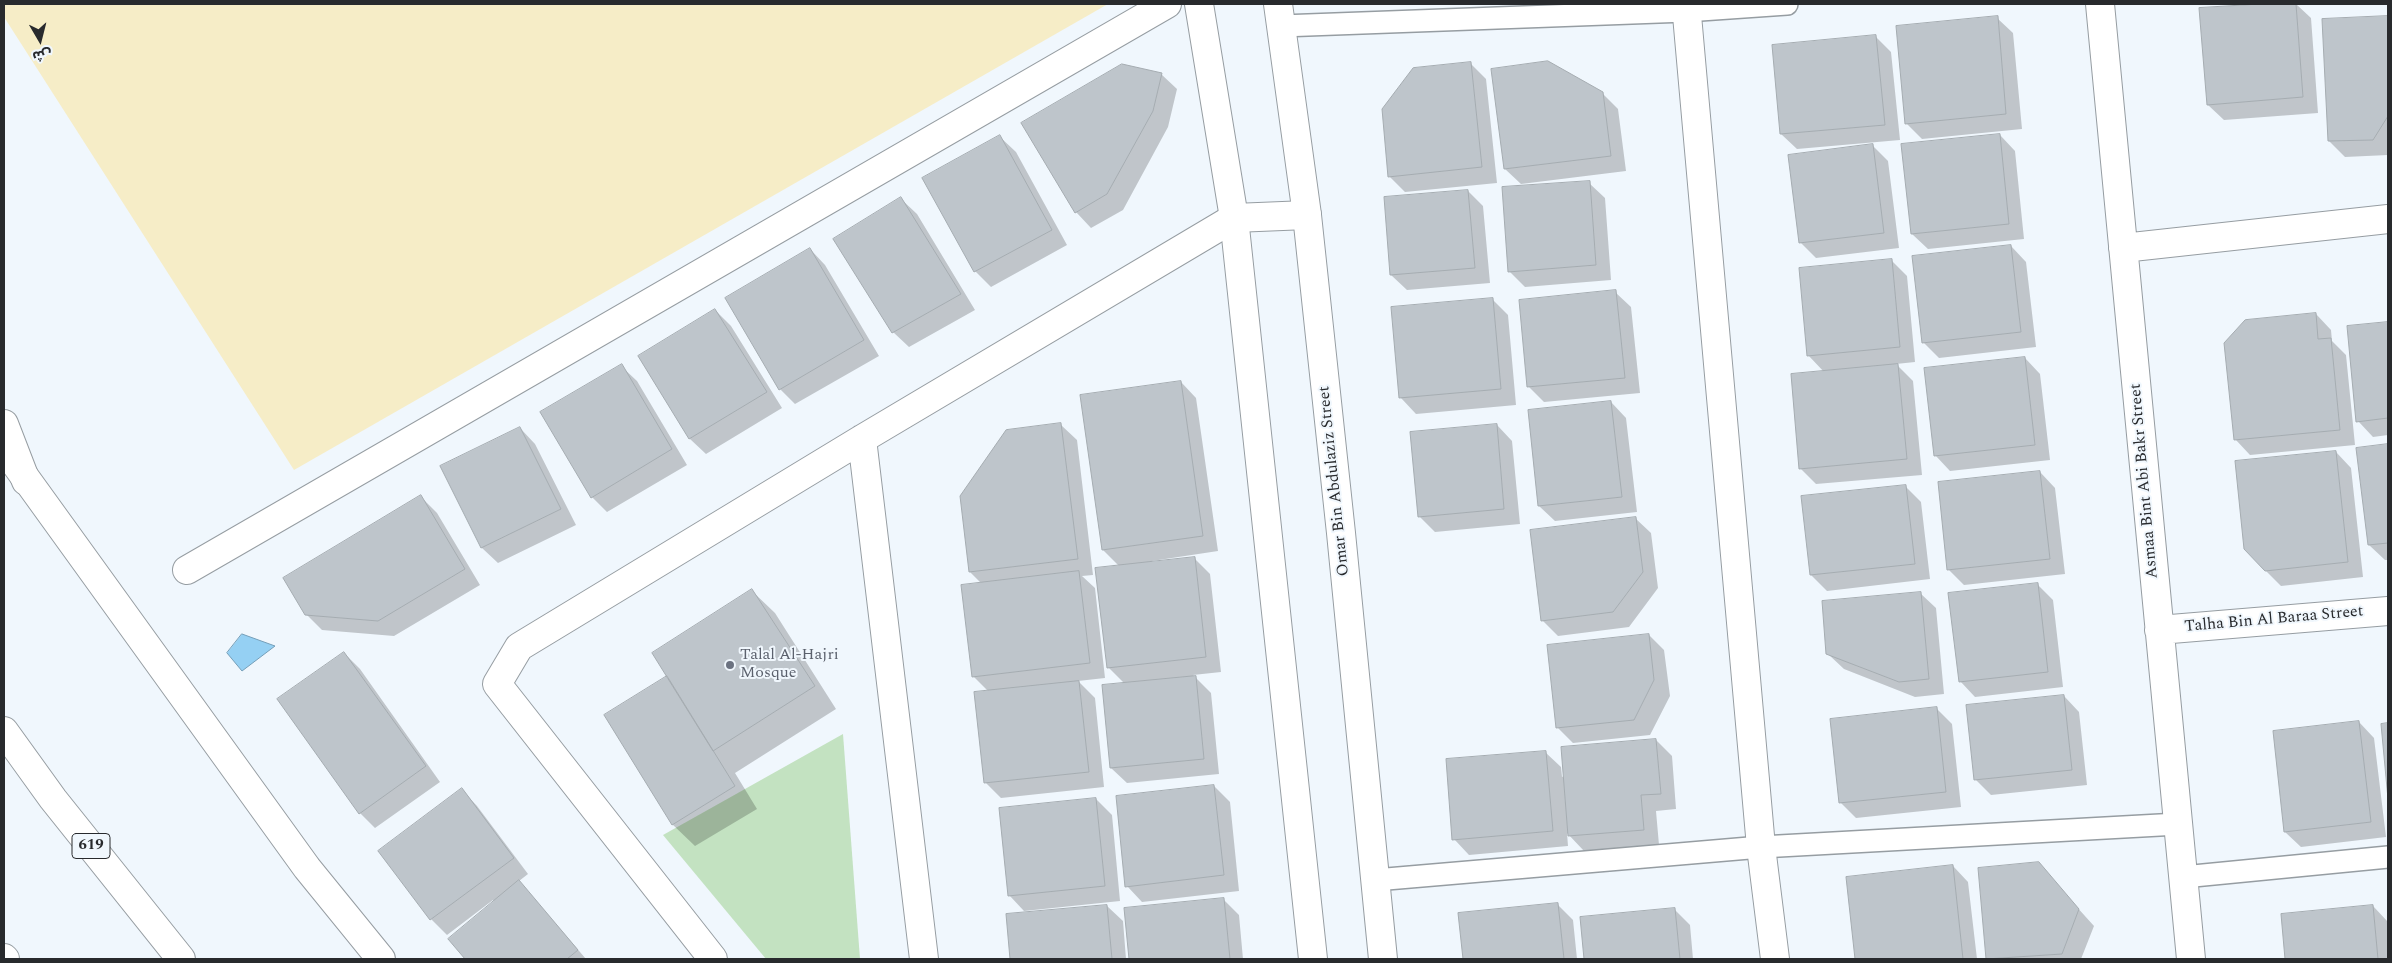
<!DOCTYPE html>
<html>
<head>
<meta charset="utf-8">
<style>
  body { margin:0 }
  #map { position:relative; width:2392px; height:963px; overflow:hidden; background:#f0f7fd; font-family:Spectral,"Noto Sans Arabic",serif }
  canvas { display:block }
  .frame { position:absolute; inset:0; border:5px solid #282a2d; pointer-events:none }
  .north { position:absolute; left:15px; top:15px; width:50px; height:50px; -webkit-text-stroke:4px #f0f7fd; paint-order:stroke; rotate:172deg; font-size:14px; font-weight:700; line-height:20px; text-align:center; color:#282a2d }
  .north::after { content:''; display:block; margin:auto; width:18px; height:22px; background:#282a2d; clip-path:polygon(50% 0,100% 100%,50% 72%,0 100%) }
</style>
</head>
<body>
<div id="map">
<canvas width="2392" height="963"></canvas>
<div class="frame"></div>
<div class="north">ش</div>
</div>
<script>
const context = document.querySelector('canvas').getContext('2d');
context.lineJoin = 'round';
function paint(path, color) { context.fillStyle = color; context.fill(path, 'evenodd'); }
function stroke(path, color, width, dash) { context.strokeStyle = color; context.lineWidth = width; context.lineCap = dash ? 'butt' : 'round'; context.setLineDash(dash || []); context.stroke(path); }
function label(font, color, halo, rows, align = 'center') {
  context.font = font + ' Spectral,serif'; context.lineWidth = 4; context.setLineDash([]); context.textBaseline = 'middle'; context.strokeStyle = halo; context.fillStyle = color; for (const [text, x, y, turn = 0] of rows) {
    context.save(); context.translate(x, y); context.rotate((+turn || 0) * Math.PI / 180); context.textAlign = isNaN(turn) ? turn : align; if (halo) context.strokeText(text, 0, 0); context.fillText(text, 0, 0); context.restore();
  }
}
const green = new Path2D(`
  M843,734l17,225h-94l-103,-124z`);
const sand = new Path2D(`
  M4,4h1104l-814,466 -290,-453z`);
const water = new Path2D(`
  M242,634l33,12 -33,25 -15,-18z`);
const shadow = new Path2D(`
  M2277,4h19l15,14 7,95 -94,7 -16,-15 -7,-96z
  M2388,17v138l-43,2 -16,-16 -6,-121z
  M1997,18l16,15 9,96 -100,10 -16,-16z
  M1876,37l15,15 9,88 -103,9 -16,-15z
  M1470,63l16,16 11,104 -92,9 -15,-15z
  M1161,74l16,15 -9,38 -45,83 -32,18 -15,-16z
  M1602,93l16,16 8,62 -105,13 -16,-15z
  M2000,135l15,16 9,88 -96,10 -16,-15z
  M1000,137l16,15 51,93 -76,42 -16,-16 -51,-92z
  M1872,145l16,16 11,87 -83,10 -16,-16z
  M1589,183l16,15 6,82 -86,7 -16,-16z
  M1468,191l15,15 7,77 -83,7 -16,-15z
  M901,199l16,15 58,96 -66,37 -16,-15z
  M2011,246l15,16 10,85 -97,11 -16,-16z
  M810,249l15,16 54,91 -84,48 -15,-15z
  M1891,260l16,16 8,86 -19,2 17,17 9,94 -106,9 -16,-16 25,-95 -17,-18z
  M1615,292l16,15 9,86 -96,9 -16,-16z
  M1492,299l16,16 8,90 -100,9 -15,-16 -8,-90z
  M715,310l16,16 51,82 -76,46 -16,-15 -51,-82z
  M2316,314l15,16 1,11 14,14 9,90 -105,10 -15,-16z
  M2388,323v112l-15,2 -15,-16 -10,-94z
  M2025,358l15,16 10,86 -100,11 -15,-16z
  M621,366l16,15 50,84 -80,47 -15,-15z
  M1181,382l15,16 22,153 -66,10v2l42,-5 16,16 11,98 -28,3 18,18 8,81 -92,9 -16,-15 14,-84 -17,-17 12,-100 -17,-17z
  M1611,402l15,16 11,94 -82,9 -16,-15z
  M1061,425l16,15 16,135 -11,1 13,12 10,90 -27,3 17,17 9,89 -103,11 -15,-15 3,-91 -16,-16 9,-92 -12,-12z
  M1497,425l15,16 8,83 -85,8 -15,-15z
  M520,428l15,16 41,81 -78,38 -16,-15 -40,-81z
  M2388,445v115h-3l-16,-15 -11,-96z
  M2336,452l15,16 12,109 -82,9 -16,-16z
  M2040,472l15,16 10,86 -101,11 -15,-15z
  M1905,486l16,16 9,77 -103,12 -16,-16 -8,-78z
  M421,497l16,16 43,72 -86,51 -72,-6 -16,-16z
  M1635,518l16,15 7,55 -29,39 -71,9 -16,-16z
  M2038,585l15,15 10,87 -88,10 -15,-16z
  M752,591l23,22 61,96 -101,64 22,36 -62,37 -23,-22 -3,-148z
  M1920,593l16,15 8,86 -29,3 -71,-28 -16,-15z
  M1649,635l15,15 6,46 -20,39 -77,8 -15,-15z
  M344,653l16,16 80,113 -65,46 -15,-15z
  M2064,696l15,16 8,73 -96,10 -16,-16z
  M1936,708l16,16 9,83 -105,11 -16,-16z
  M2359,722l15,16 12,99 -85,10 -16,-15z
  M2388,724v61l-5,-60z
  M1656,740l16,16 4,53 -20,2 3,34 -75,6 -17,-18 1,13 -99,9 -15,-16 91,-87 16,15 1,10 2,-1z
  M1214,786l16,16 9,89 -97,11 -15,-16z
  M462,790l15,16 51,68 -9,7 67,78h-120l-17,-20 45,-37 -1,-2 -46,35 -16,-16z
  M1096,799l16,16 8,86 -96,10 -15,-16z
  M2038,864l56,62 -13,33h-94l-8,-90z
  M1953,866l15,16 9,77h-121l-9,-81z
  M1224,900l15,15 4,44h-112l-5,-50z
  M1557,904l16,16 4,39h-113l-4,-44z
  M1107,906l16,15 3,38h-115l-4,-44z
  M2373,906l15,16v37h-102l-4,-44z
  M1674,909l16,16 3,34h-108l-4,-41z`);
const building = new Path2D(`
  M2260,4h36l7,93 -96,8 -8,-97z
  M1998,16l8,98 -101,10 -9,-98z
  M2388,16v100l-15,24 -45,1 -6,-122z
  M1876,35l9,90 -105,9 -8,-89z
  M1548,61l55,31 8,64 -107,13 -13,-100z
  M1471,62l11,105 -94,10 -6,-68 31,-41z
  M1122,64l40,9 -9,38 -46,83 -32,19 -54,-90z
  M2000,134l9,90 -98,10 -10,-90z
  M1000,135l52,95 -78,42 -52,-94z
  M1873,144l11,89 -85,10 -11,-88z
  M1590,181l6,84 -88,7 -6,-85z
  M1468,190l7,78 -85,7 -6,-78z
  M901,197l60,97 -69,39 -59,-94z
  M2011,245l10,87 -99,11 -10,-87z
  M810,248l54,92 -85,50 -54,-92z
  M1892,259l8,88 -93,9 -8,-88z
  M1616,290l9,88 -98,9 -8,-87z
  M1493,298l8,91 -102,9 -8,-91z
  M715,309l52,83 -78,47 -51,-83z
  M2316,313l2,26 13,-1 9,92 -106,10 -10,-97 21,-23z
  M2388,322v96l-32,4 -9,-96z
  M2025,357l10,88 -101,11 -10,-88z
  M622,364l50,85 -81,49 -51,-86z
  M1898,364l9,95 -108,10 -8,-95z
  M1181,381l22,155 -101,14 -22,-155z
  M1611,401l11,96 -84,9 -10,-96z
  M1061,423l17,136 -109,13 -9,-76 46,-66z
  M1497,424l7,85 -86,8 -8,-85z
  M520,427l41,82 -80,39 -41,-82z
  M2388,444v99l-20,2 -12,-97z
  M2336,451l12,111 -83,9 -21,-22 -9,-88z
  M2040,471l10,88 -103,11 -9,-88z
  M1906,485l9,79 -105,11 -9,-79z
  M421,495l44,74 -87,52 -73,-6 -22,-37z
  M1636,517l7,55 -30,40 -72,9 -11,-91z
  M1195,557l11,100 -99,11 -12,-100z
  M1079,571l11,92 -118,14 -11,-92z
  M2038,583l10,89 -89,10 -11,-89z
  M752,589l63,97 -102,65 -61,-98z
  M1921,592l8,87 -30,3 -73,-28 -4,-53z
  M1649,634l5,46 -20,40 -78,8 -9,-83z
  M344,652l82,114 -67,48 -82,-115z
  M667,676l68,110 -63,39 -68,-110z
  M1196,676l8,83 -94,9 -8,-83z
  M1079,681l10,91 -105,11 -10,-91z
  M2064,695l8,75 -98,10 -8,-75z
  M1937,707l9,85 -107,11 -9,-84z
  M2359,721l12,101 -87,10 -11,-101z
  M2388,723v76l-7,-75z
  M1656,739l5,55 -20,1 3,35 -76,6 -7,-89z
  M1546,751l7,80 -101,9 -6,-81z
  M1214,785l10,90 -99,12 -9,-91z
  M462,788l52,70 -84,62 -52,-69z
  M1096,798l9,88 -97,10 -9,-88z
  M2039,862l40,47 -17,45 -76,5 -8,-91z
  M1953,865l10,94h-108l-9,-82z
  M519,880l59,70 -11,9h-102l-17,-20z
  M1224,898l6,61h-101l-5,-51z
  M1558,903l6,56h-101l-5,-46z
  M1107,905l5,54h-102l-4,-45z
  M2373,905l5,54h-93l-4,-45z
  M1675,908l5,51h-96l-4,-42z`);
const service = new Path2D(`
  M1281,26l405,-15 101,-7
  M2183,877l205,-20
  M1375,880l386,-33 417,-23`);
const minor = new Path2D(`
  M1686,4l75,843 14,112
  M2100,4l91,955
  M2123,248l265,-29
  M862,439l62,520
  M187,570l980,-566
  M2159,630l229,-19
  M713,959l-216,-275 22,-37 343,-208 372,-221 73,-3`);
const tertiary = new Path2D(`
  M1199,4l35,214 79,741
  M1278,4l29,211 34,318 42,426`);
const secondary = new Path2D(`
  M14,462l293,406 74,91`);
const primary = new Path2D(`
  M4,424l22,57`);
const motorway = new Path2D(`
  M4,731l49,68 128,160
  M4,958l1,1`);
const markers = [
  [730,665,5,"#6b7280"]
];
const shields = [
  [91,846,38]
];
const shieldNames = [
  ["619",91,846]
];
const streetNames = [
  ["Omar Bin Abdulaziz Street",1335,481,-96],
  ["Asmaa Bint Abi Bakr Street",2145,481,-95],
  ["Talha Bin Al Baraa Street",2274,620,-5]
];
const worshipNames = [
  ["Talal Al-Hajri",740,656],
  ["Mosque",740,674]
];
paint(green, '#c3e2c1');
paint(sand, '#f6edc7');
paint(water, '#95d0f3');
stroke(water, '#749eb8', 1);
paint(shadow, '#0003');
paint(building, '#bec5cb');
stroke(building, '#a5acb1', 1);
stroke(service, '#969da2', 24);
stroke(minor, '#969da2', 30);
stroke(tertiary, '#969da2', 30);
stroke(secondary, '#969da2', 30);
stroke(primary, '#969da2', 30);
stroke(motorway, '#969da2', 30);
stroke(service, '#fff', 21);
stroke(minor, '#fff', 28);
stroke(tertiary, '#fff', 28);
stroke(secondary, '#fff', 28);
stroke(primary, '#fff', 28);
stroke(motorway, '#fff', 28);
for (const [x, y, r, color] of markers) { const dot = new Path2D(); dot.arc(x, y, r, 0, 2 * Math.PI); context.fillStyle = color; context.fill(dot); stroke(dot, '#f0f7fd', 2); }
for (const [x, y, w] of shields) { const box = new Path2D(); box.roundRect(x - w / 2, y - 12.5, w, 25, 4); context.fillStyle = '#f0f7fd'; context.fill(box); stroke(box, '#282a2d', 1); }
label('bold 15px', '#282a2d', null, shieldNames);
label('16px', '#282a2d', '#f0f7fd', streetNames);
label('16px', '#5b616d', '#f0f7fd', worshipNames, 'left');
</script>
</body>
</html>
